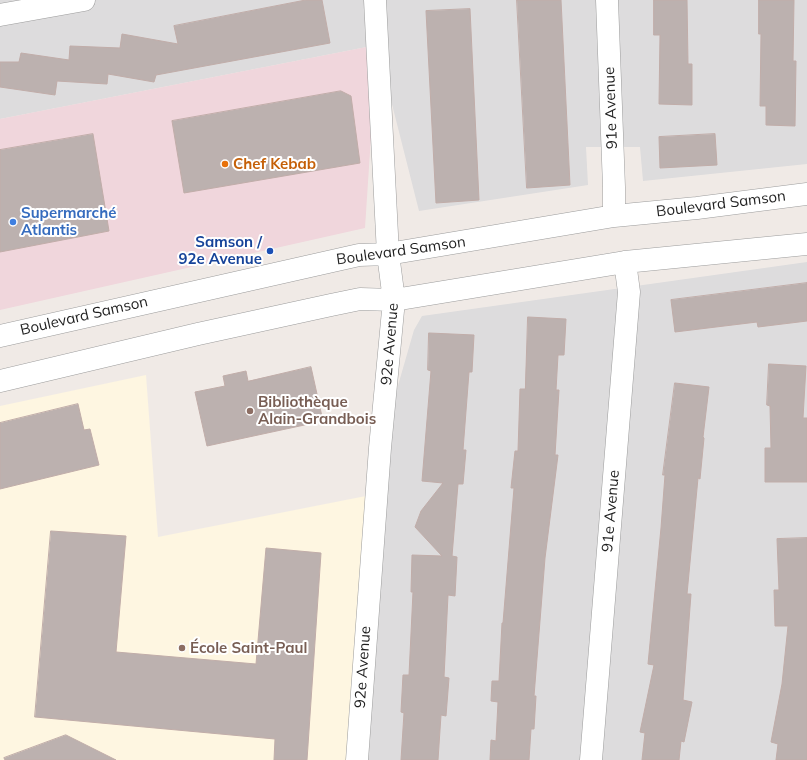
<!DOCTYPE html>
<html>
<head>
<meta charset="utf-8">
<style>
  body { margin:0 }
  canvas { display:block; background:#f0eae6 }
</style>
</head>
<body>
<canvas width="807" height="760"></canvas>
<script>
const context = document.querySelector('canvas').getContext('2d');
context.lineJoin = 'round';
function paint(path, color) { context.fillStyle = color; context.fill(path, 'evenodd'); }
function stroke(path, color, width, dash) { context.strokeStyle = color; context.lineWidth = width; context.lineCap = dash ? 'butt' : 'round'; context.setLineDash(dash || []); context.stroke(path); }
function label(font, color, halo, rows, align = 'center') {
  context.font = font + ' Mulish,sans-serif'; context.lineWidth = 4; context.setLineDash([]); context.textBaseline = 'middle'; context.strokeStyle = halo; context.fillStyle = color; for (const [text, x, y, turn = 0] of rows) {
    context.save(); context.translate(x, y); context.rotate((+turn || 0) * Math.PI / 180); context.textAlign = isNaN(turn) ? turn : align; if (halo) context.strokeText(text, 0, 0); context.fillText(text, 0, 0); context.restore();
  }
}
const residential = new Path2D(`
  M0,0h807v164l-164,17 -3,-34h-54l2,38 -169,26 -42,-166 -377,74z
  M807,262v498h-450l23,-312 34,-118 8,-14z`);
const commercial = new Path2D(`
  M377,45l-12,183 -365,82v-191z`);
const education = new Path2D(`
  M146,375l12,162 218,-43 -19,266h-357v-354z`);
const building = new Path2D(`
  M306,0h16l8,43 -174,32 -2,7 -46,-8 -1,10 -50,-3 -2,14 -55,-8v-25h19l2,-9 48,7 1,-14 50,2 2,-14 56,10 -4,-18z
  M517,0h44l9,185 -43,3z
  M654,0h33l1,64h4v41l-33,-1 1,-69h-6z
  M759,0h35l-1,61h3l-1,65 -29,-1v-19h-6l1,-72h-2z
  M470,9l9,191 -43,3 -10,-192z
  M341,91l10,5 9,67 -176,30 -12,-72z
  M93,134l16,97 -109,21v-102z
  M715,134l2,31 -57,3 -1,-31z
  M807,283v38l-49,6 -1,-5 -82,10 -4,-32z
  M528,317l38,2 -2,36h-6l-2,35h3l-4,65h3l-13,103 -11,138h2l-2,33h-3l-2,31h-39l1,-20 5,1 2,-39 -7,-1 1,-20h7l3,-58h1l11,-135h-3l4,-37h3l2,-62h5z
  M429,333l45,2 -2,37h-3l-6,78h3l-3,34h-5l-6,72 5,1 -2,39 -7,-1 -4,82 5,1 -3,38 -5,-1 -3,45h-37l3,-47 -3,-1 2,-37h6l4,-83h-2l1,-37 30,1 -27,-29 6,-16 22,-28 -21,-2 9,-110 -3,-1z
  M769,364l37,2 -3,52h4v64h-42v-34h6l-1,-42 -3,-1z
  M311,367l12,54 -116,25 -12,-54 30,-6 -2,-10 23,-5 2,10z
  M675,383l34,4 -6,50 1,1 -4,41 -2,-1 -11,116h4l-8,106 9,2 -8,40 -3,-1 -2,19h-37l3,-27 -5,-1 14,-67 -6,-1 13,-136 4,-53h-2z
  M78,404l6,26 6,-1 9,36 -99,24v-66z
  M51,531l75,5 -10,116 140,12 10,-116 55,5 -14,207h-33l1,-21 -240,-22z
  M807,538v222h-31l2,-16 -7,-2 11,-58 6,-58h-13l-1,-36h5l-2,-51z
  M66,735l50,25h-111l-1,-2z`);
const minor = new Path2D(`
  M607,0l7,187v29
  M0,15l84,-15
  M0,336l359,-81 29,-1 226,-38 83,-8 110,-14
  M0,381l198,-47 133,-29 29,-6 34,1 231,-38 182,-18
  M357,760l23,-312 14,-148 -6,-46 -13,-254
  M591,760l38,-468 -4,-30`);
const markers = [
  [225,164,4,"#e8710a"],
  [13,222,4,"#3f7fe0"],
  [270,251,4,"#1a4fb4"],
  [250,411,4,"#8d6e63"],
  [182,648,4,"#8d6e63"]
];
const streetNames = [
  ["91e Avenue",611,108,-92],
  ["Boulevard Samson",721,204,-7],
  ["Boulevard Samson",401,251,-8],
  ["Boulevard Samson",84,316,-13],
  ["92e Avenue",390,344,-85],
  ["91e Avenue",611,511,-85],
  ["92e Avenue",363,667,-86]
];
const foodNames = [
  ["Chef Kebab",233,164]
];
const shopNames = [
  ["Supermarché",21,213],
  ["Atlantis",21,230]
];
const transitNames = [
  ["Samson /",262,242],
  ["92e Avenue",262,259]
];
const educationNames = [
  ["Bibliothèque",258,402],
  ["Alain-Grandbois",258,419],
  ["École Saint-Paul",190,648]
];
paint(residential, '#dddcdd');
paint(commercial, '#f0d6dc');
paint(education, '#fef6e1');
paint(building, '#bcb1af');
stroke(building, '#c1ada9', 1);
stroke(minor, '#9c9c9c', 23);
stroke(minor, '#fff', 22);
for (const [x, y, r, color] of markers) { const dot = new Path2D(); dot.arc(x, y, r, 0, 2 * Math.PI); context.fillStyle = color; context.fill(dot); stroke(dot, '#fff', 1.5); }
label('15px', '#1f1f1f', '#fff', streetNames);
label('bold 15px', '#c56008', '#fff', foodNames, 'left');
label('bold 15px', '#366cbe', '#fff', shopNames, 'left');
label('bold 15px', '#164399', '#fff', transitNames, 'right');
label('bold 15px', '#785e54', '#fff', educationNames, 'left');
</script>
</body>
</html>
